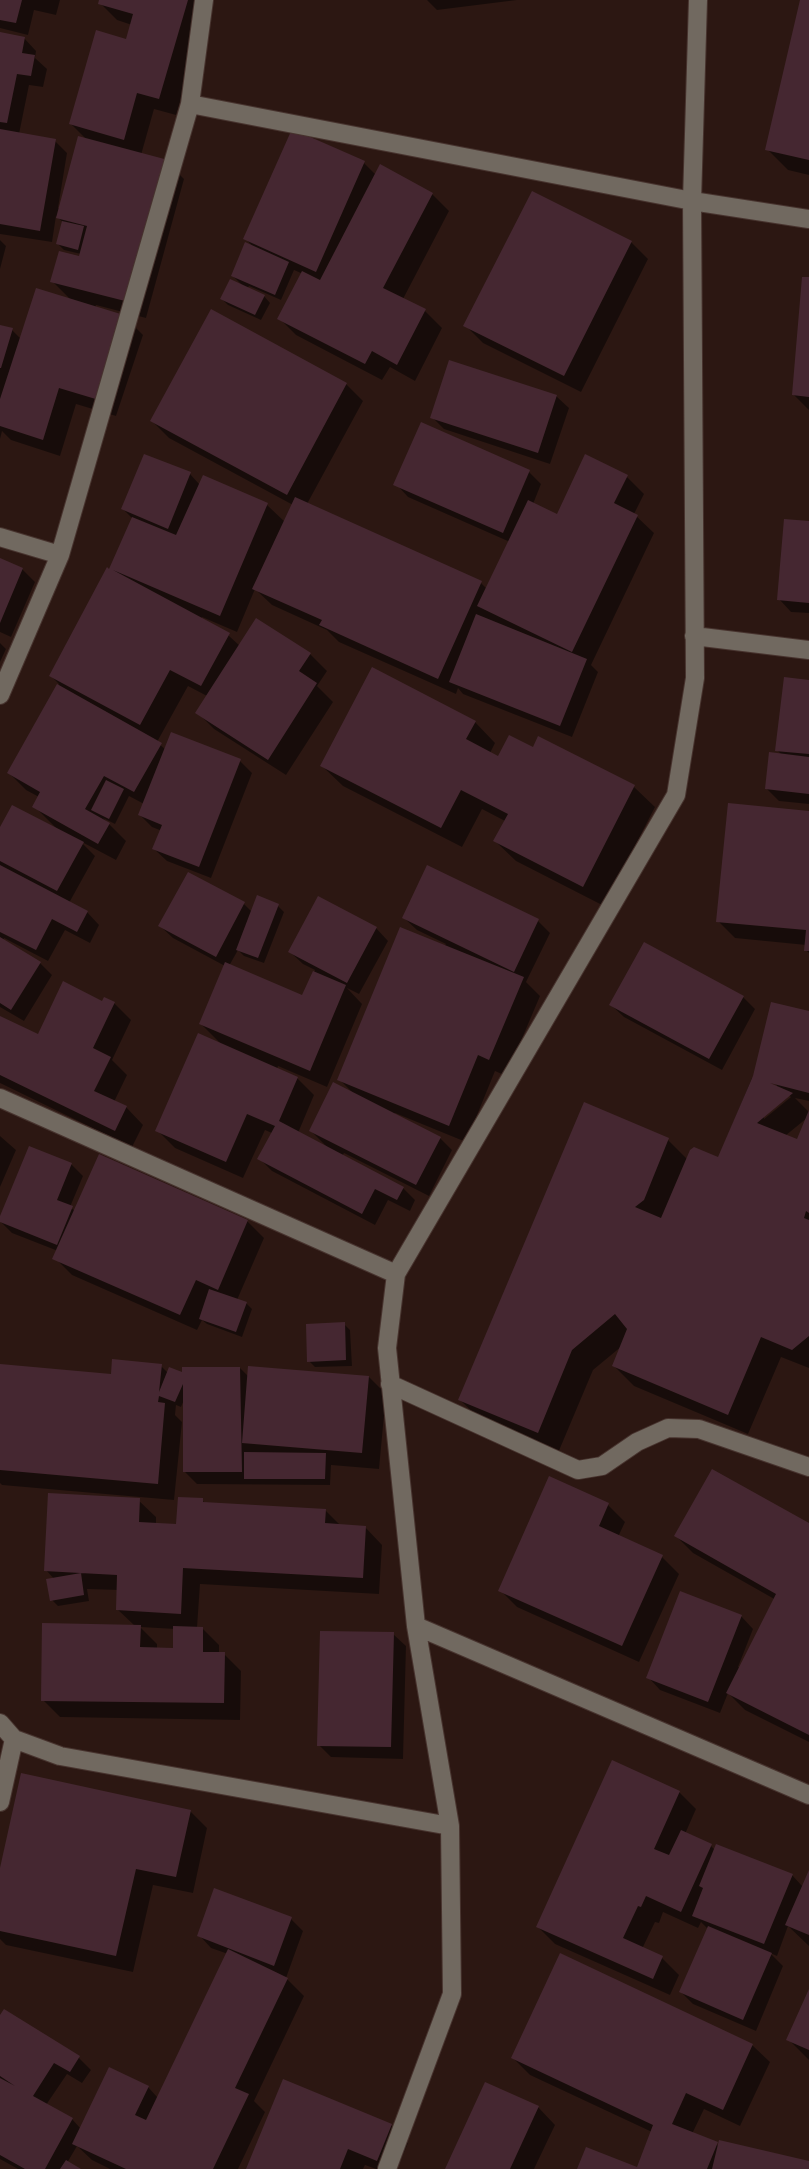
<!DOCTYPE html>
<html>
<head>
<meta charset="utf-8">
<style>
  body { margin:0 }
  canvas { display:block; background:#2c1712 }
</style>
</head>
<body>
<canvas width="809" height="2169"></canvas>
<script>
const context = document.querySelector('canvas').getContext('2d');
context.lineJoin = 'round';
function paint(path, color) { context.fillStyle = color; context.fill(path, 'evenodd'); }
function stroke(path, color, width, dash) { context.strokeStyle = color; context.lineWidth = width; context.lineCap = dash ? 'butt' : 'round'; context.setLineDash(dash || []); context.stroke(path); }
const shadow = new Path2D(`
  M0,0h60l-4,15 -22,-5 -6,25 -28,-7z
  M101,0h109l-34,115 -22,-6 -13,46 26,7 17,17 -38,139 -50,-13 -1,3 31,10 17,17 -27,81 -40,-12 -16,52 -49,-16 -9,-9 -2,8v-113l12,4 9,9 51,-38 -20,-20 28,-22 1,-5 -17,-4 -6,-6 6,-21 -8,-7 -4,26 -52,-8v-200l24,4 12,13 -1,7 12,11 -4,18 -14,-2 -10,49 36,7 12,12 -9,55 2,1 27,-69 -16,-16 56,-83 5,-16 -15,-5 -17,-17z
  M427,0h90l-80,10z
  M802,0h7v175l-21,-5 -21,-21z
  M364,163l12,12 56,19 17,17 -46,88 22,12 17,17 -27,53 -25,-14 -8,13 -86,-45 -17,-17 24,-44 -9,-4 -13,30 -32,-14 -2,3 17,7 6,7 -9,17 -33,-15 -6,-6 22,-12 -11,-11 22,-27 -10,-11z
  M0,240l6,6 -6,23z
  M631,242l17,17 -67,133 -98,-49 -17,-17z
  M809,279v131l-15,-15z
  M346,384l17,17 -56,103 174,79 6,6 23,-47 -102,-45 -12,-13 133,-12 12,12 -8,20 24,12 70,-39 17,17 -10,20 20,19 -63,132 7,7 -26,65 -109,-43 -5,-6 -2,6 -117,-52 -12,-12 -55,-25 -17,-16 -18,43 -35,-15 -1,3 27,15 12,11 70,8 17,17 -10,15 16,16 -47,73 -72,-46 -17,-17 10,-16 -19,-10 -31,56 9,8 74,11 12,12 -41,105 -44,-17 -13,-12 8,-18 -10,-4 -12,-12 4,-11 -15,-8 -14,28 -12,-6 23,23 -10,19 -36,-19 15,15 -26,47 18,9 12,13 -9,18 -25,-13 -17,31 -44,-23 -1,3 37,22 12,12 -28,46 -24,-14v-176l57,-2 -23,-23 5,-9 -13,-7 -17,-17 50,-89 -8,-8 59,-105 23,-52 -10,-10 67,-35 10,11 67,20 18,17 8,-17 -124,-67 -17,-17z
  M556,396l13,12 -19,56 -106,-35 -12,-12z
  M809,523v90l-18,-1 -12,-13z
  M0,560l22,9 13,13 -24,55 -11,-5z
  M0,643l6,6 -6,13z
  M809,682v122l-30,-3 -12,-12 16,-33 -6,-6z
  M475,722l20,21 -5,10 9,5 34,-8 6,-12 95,49 21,20 -51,99 -88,-45 -21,-20 10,-20 -23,-12 -20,38 -119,-61 -21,-20z
  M809,813v140l-3,-3v-5l-71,-7 -17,-17z
  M189,874l55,30 8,8 26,-6 6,6 -20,51 -20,-7 -6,-6 -9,16 74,31 12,-27 -12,-6 -13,-12 86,-24 12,13 -29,53 -12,-6 15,16 -35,83 -49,-21 -1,3 20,9 17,17 -16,38 30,15 -17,-17 42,-38 -14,-14 107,-135 -29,-14 -13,-12 134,3 12,12 -24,49 14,14 -34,80 -11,-5 -29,71 -71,-29 -1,2 46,23 12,12 -23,46 -85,-43 -2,3 61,32 12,12 -5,11 -22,-11 -13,25 -103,-54 -12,-12 14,-25 -9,-4 -22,48 -68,-30 -17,-17 65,-85 -22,-22 24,-58 -52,-28 -13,-12z
  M743,997l12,12 -33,61 -98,-53 -13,-12z
  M103,1003h11l17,17 -19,40 15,15 -13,27 12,5 17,18 -11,22 -132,-64v-65l38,18z
  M772,1004l37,9v88l-14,-3 14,14v256l-28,-11 -33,77 -114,-48 -20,-20 8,-20 -29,24 -35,83 -77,-33 -21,-20 125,-295 83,35 20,20 6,-11 24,10 34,-81 8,3 -5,-5zM766,1080l11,5 -1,3 -10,-4zM788,1095l3,2 -27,22v-4zM807,1118l-9,23 -13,-5z
  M0,1136l16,14 -16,37z
  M71,1164l12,12 -13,31 5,4 172,10 17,17 -27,62 9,3 6,6 -10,28 -35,-13 -5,-4 -5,10 -125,-55 -17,-17 3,-7 -46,-18 -12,-12z
  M344,1324l6,6 2,36 -37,1 -6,-6z
  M0,1365l113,11 48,-10 8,8 15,1 56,-7 9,9h120l17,17 -7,75 -48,-4 -1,20 -133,-1 -12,-12 -1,-72 -3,7 -5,-2 -1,10 7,7 -8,78 -172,-15 -2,-2z
  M550,1478l58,27 17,17 -7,15 44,20 17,17 -40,88 -122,-55 -17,-17z
  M136,1498l20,19v7l22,2 24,-26 4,4 119,6 16,16 24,1 17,18 -3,49 -179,-10 -3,44h5l17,17v9h5l17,17 -1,49 -180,-3 -17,-17 92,-74 -18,-17 1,-19 -31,-1 2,12 -31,5 -6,-6 3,-20 -9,-10 90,-70zM140,1627l35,2v21l-18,-1v-5z
  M809,1525v217l-64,-32 -17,-17 -8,20 -60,-23 -12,-13 93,-61 12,13 -15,38 2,1 36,-68 -83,-47 -17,-17z
  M393,1634l13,12 -3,113 -72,-2 -12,-12z
  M679,1792l17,17 -11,25 26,12 4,4 77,25 11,12 6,-12v71l-21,-20 -11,30 -7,-3 13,13 -27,65 -63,-27 -12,-12 27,-63 -7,-7 -3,6 -35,-16 -4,11 -4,-1 -13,27 20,9 17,17 -9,20 -115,-51 -17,-17z
  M190,1811l17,17 -14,65 -40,-8 -20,87 -127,-27 -6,-6v-63z
  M291,1919l12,12 -17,47 18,18 -50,105 11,11 -27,57h-128l-18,-9 -15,-14 -10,17 11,6h-60l-18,-10v-141l79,40 12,12 -9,13 -15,-9 -21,31 26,14 9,10 67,-42 10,11 70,-144 -17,-6 -12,-13z
  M809,1993v67l-21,-21z
  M752,2045l18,17 -30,64 -36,-17 -12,25 27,12 90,16v7h-171l14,-37 -122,-57 -17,-17z
  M538,2107l17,18 -21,44h-87z
  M391,2125l17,18 -11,26h-21l-11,-4 -2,4h-116z`);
const building = new Path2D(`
  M0,0h22l-6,23 -16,-3z
  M99,0h89l-29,99 -22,-6 -13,47 -55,-16 27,-94 30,9 7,-25 -35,-10z
  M800,0h9v160l-44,-10z
  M0,32l25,5 -3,16 13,2 -4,21 -14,-2 -10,49 -7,-1z
  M0,129l56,10 -16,92 -40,-7z
  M292,129l73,32 -49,111 -73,-33z
  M78,136l90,24 -39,142 -79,-20 9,-31 20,5 8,-30 -31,-8z
  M380,164l53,29 -50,95 43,21 -29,56 -25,-14 -7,13 -88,-45 25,-48 18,9z
  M532,191l100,50 -68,135 -101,-50z
  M62,221l22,5 -6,24 -22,-6z
  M245,242l44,20 -14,33 -44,-19z
  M802,277h7v120l-17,-2z
  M230,279l35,16 -10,20 -35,-16z
  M36,288l91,28 -28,84 -40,-12 -16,52 -43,-14v-27z
  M211,309l136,74 -60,112 -137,-74z
  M0,325l13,3 -12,40h-1z
  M449,360l108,35 -19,58 -108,-35z
  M421,422l109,48 -27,63 -110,-48z
  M144,454l47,18 -23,57 -47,-20z
  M585,454l43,21 -14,28 24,12 -66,137 -95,-46 51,-106 29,14z
  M203,475l65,28 -48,113 -107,-46 117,63 -29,53 -31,-16 -30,55 -91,-49 58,-109 2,2 23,-52 44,18z
  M295,497l187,84 -44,98 -119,-54 3,-5 -70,-31z
  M784,519l25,2v82l-32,-3z
  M0,558l23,10 -23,55z
  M476,614l111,45 -27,67 -111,-44z
  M256,618l55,35 -12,18 18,12 -49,77 -73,-47z
  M372,667l104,54 -10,18 32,17 11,-21 24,12 5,-11 97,49 -52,102 -90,-46 15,-27 -47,-24 -20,38 -121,-62z
  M784,677l25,3v74l-34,-3z
  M57,684l105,59 -28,49 -30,-16 -19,33 25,14 -12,21 -66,-37 8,-15 -33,-19z
  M171,732l70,27 -42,108 -47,-18 10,-24 -24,-10z
  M769,752l40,5v37l-44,-5z
  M106,780l18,9 -15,30 -18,-9z
  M728,803l81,8v140h-5l2,-21 -90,-8z
  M12,805l72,37 -27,49 -57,-30v-34z
  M0,865l88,46 -11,21 -25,-13 -16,31 -36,-18z
  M427,865l112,54 -25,53 -112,-54z
  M188,872l57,30 -29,55 -58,-31z
  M257,895l22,9 -21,54 -22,-8z
  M318,896l59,31 -30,56 -59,-31z
  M400,927l124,50 -35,83 -11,-5 -29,71 -112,-46z
  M0,937l41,25 -30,48 -11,-7z
  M644,942l100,54 -35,63 -100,-54z
  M225,962l77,33 11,-24 33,14 -36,86 -111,-47z
  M63,981l39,20 2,-4 11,5 -22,46 18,9 -17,34 33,15 -12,25 -115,-56v-59l38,18z
  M771,1002l38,9v82l-39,-10 23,10 -36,30 40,16 12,-29v103l-3,-2 -2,7 5,2v116l-17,14 -31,-13 -33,78 -116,-49 15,-37 -12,-15 -43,36 -34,83 -80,-33 126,-298 85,36 -25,62 -9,7 26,11 29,-68 4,-3 24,10 35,-81z
  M198,1033l100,44 -19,44 125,66 -7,13 -22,-11 -13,25 -105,-55 18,-33 -28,-12 -21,48 -71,-31z
  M333,1082l108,55 -25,48 -107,-54z
  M29,1146l43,17 -15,37 16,6 -16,39 -57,-23v-6z
  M99,1154l149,66 -30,70 -22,-10 -16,35 -128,-56z
  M209,1289l38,13 -11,30 -37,-13z
  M345,1322l1,38 -39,2 -1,-38z
  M112,1359l50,5 -3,28 10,-25 13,5v-5h58l2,105h-59v-88l-8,18 -16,-6 -1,6 7,1 -7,81 -158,-14v-106l111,10z
  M248,1366l121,10 -7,77 -120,-10z
  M244,1452l82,1 -1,26h-81z
  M712,1469l97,54v212l-83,-42 50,-99 -102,-58z
  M549,1476l60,27 -10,23 64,29 -41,91 -124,-55z
  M48,1493l92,5 -1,24 37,2 2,-27 25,1v4l123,7 -1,14 41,3 -3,52 -180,-10 -2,46 -65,-4 1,-35 -73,-4z
  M81,1573l3,22 -34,6 -4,-22z
  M680,1591l62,24 -34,87 -62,-24z
  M42,1623l99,2 -1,22 33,1v-22l30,1v25h22l-1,51 -183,-2z
  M320,1631l74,1 -3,115 -74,-1z
  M612,1760l68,31 -26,58 15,6 12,-25 31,14 -31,68 -35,-16 -5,11 -3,-1 -15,32 40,18 -10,23 -117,-52z
  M21,1773l170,37 -15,67 -40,-8 -20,87 -116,-25v-63z
  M716,1844l77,30 -29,70 -72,-28 11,-28 -4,-2z
  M809,1870v65l-24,-10z
  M214,1888l78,29 -18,49 -77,-30z
  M708,1926l64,27 -29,67 -64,-28z
  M228,1949l60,29 -53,110 14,6 -36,75h-87l-54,-25 37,-77 40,19 -14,29 11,5z
  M560,1953l193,91 -30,66 -37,-17 -14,31 46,18 -11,27h-130l9,-22 51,20 16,-42 -142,-67z
  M809,1989v61l-23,-10z
  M4,2009l76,47 -10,16 -16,-9 -21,33 40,22 -28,51h-20l-25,-14v-77l15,8 -15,-10v-61z
  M283,2079l109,45 -15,37 -29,-12 -8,20h-94z
  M485,2082l54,24 -29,63h-65z
  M719,2140l90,21v8h-97z
  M66,2160l15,9h-21z`);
const minor = new Path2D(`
  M190,104l502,97 117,18
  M0,537l60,18
  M694,636l115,14
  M0,695l60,-140 130,-451 14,-104
  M0,1098l396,176
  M390,1384l188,86 24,-4 35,-24 31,-14 31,1 110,38
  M416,1626l393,169
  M0,1723l14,16 46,17 390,70
  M0,1802l14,-63
  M387,2169l65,-175 -2,-168 -34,-200 -29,-278 9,-74 280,-479 19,-117 -3,-477 6,-201`);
paint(shadow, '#0007');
paint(building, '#452731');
stroke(minor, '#47332e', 20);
stroke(minor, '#716960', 18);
</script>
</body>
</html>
